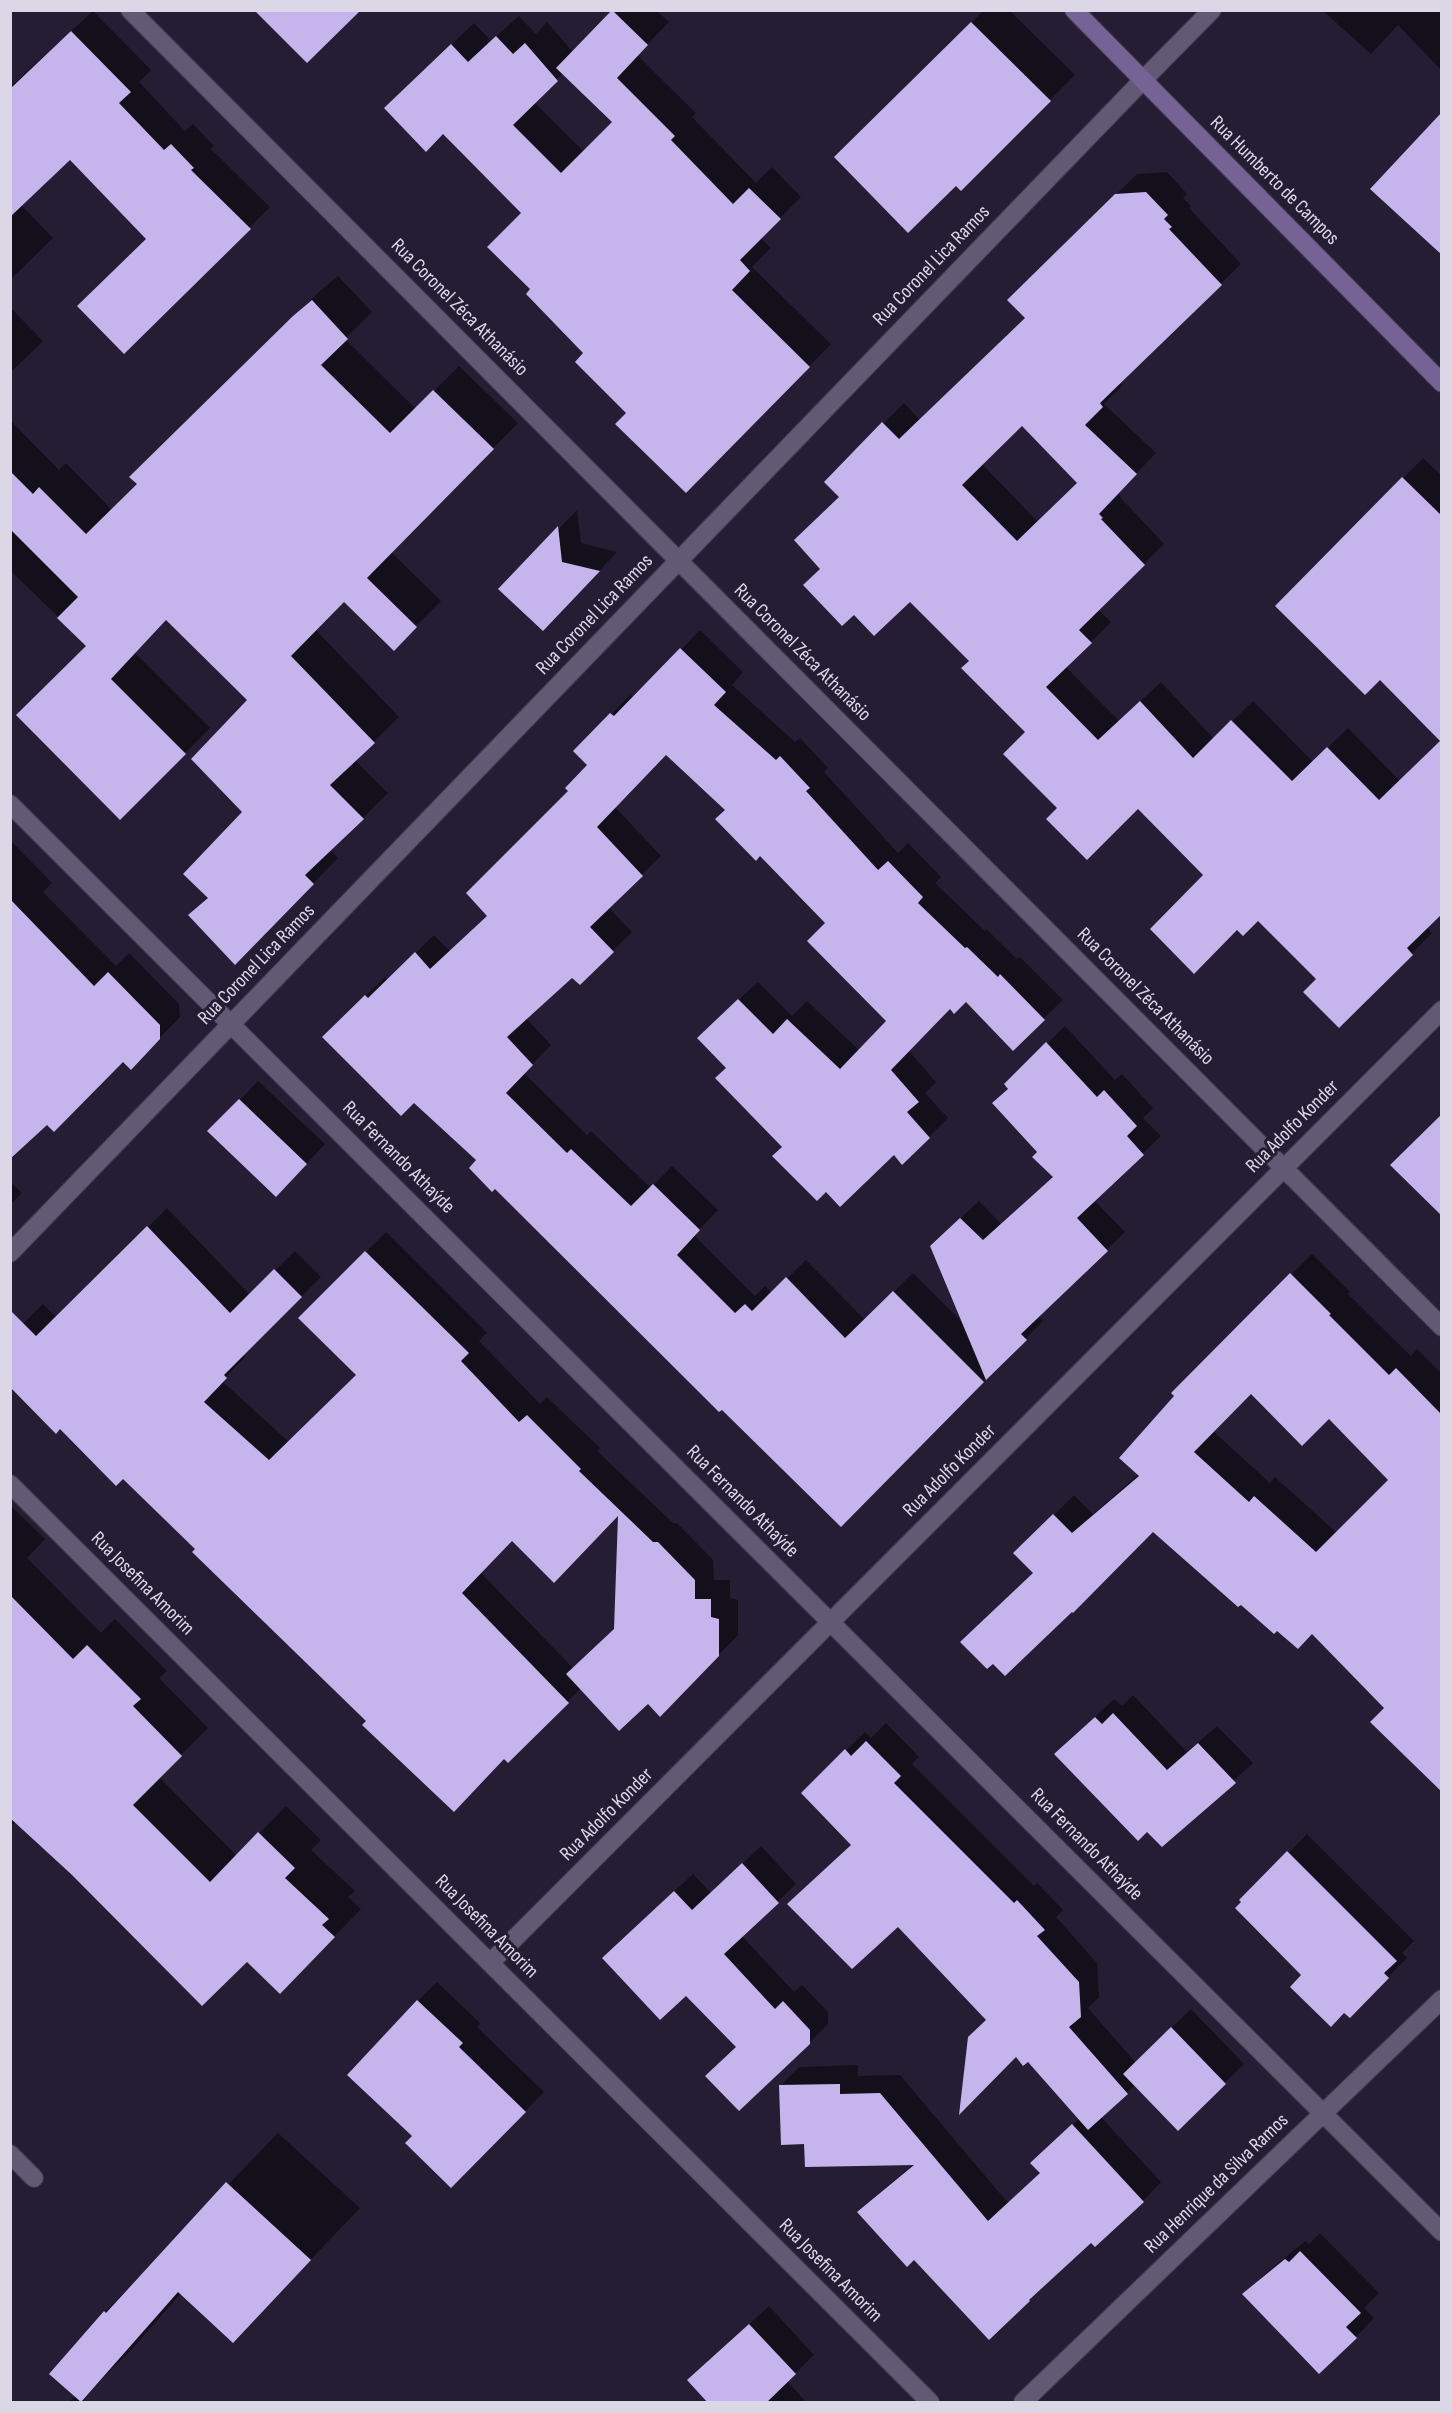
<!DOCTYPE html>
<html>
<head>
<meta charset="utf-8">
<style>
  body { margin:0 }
  #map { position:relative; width:1452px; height:2413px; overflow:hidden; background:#251d34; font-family:"Sofia Sans Condensed",sans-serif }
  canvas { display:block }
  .frame { position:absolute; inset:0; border:12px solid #dbd7e7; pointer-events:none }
</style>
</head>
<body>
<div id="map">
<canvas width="1452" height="2413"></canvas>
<div class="frame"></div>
</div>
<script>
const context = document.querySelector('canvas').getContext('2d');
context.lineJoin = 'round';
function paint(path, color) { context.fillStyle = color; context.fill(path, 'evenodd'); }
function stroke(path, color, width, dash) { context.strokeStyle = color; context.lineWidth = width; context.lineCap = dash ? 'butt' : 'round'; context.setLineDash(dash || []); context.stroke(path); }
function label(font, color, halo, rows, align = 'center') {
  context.font = font + ' "Sofia Sans Condensed",sans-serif'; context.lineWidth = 6; context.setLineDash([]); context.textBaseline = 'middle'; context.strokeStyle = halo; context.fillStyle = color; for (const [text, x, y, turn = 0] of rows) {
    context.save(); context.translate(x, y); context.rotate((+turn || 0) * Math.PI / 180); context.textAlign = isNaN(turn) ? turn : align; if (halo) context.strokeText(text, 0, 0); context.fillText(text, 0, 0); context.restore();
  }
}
const shadow = new Path2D(`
  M613,10h43l13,12 -32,33 59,58 -4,4 64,66 16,-16 29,30 -41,41 11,10 -19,19 79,77 -145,147 -101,-138 -53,-64 -8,-76 -116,-127 66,-63 17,18 28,-25 17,18 11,-12 26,30zM563,73l51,49 -30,30 -50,-50z
  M984,10h25l66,65 -114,114 -5,-5 -120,-27z
  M1322,10h120v61l-44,-46 -27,29z
  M93,11l58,59 -12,12 46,49 8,-7 21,22 -3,3 59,58 -146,145 24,-113 -78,-81 -49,47 32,33 -43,42v-193z
  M1167,172l20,22 -4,4 8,8 -2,2 52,56 -122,118 4,3 -19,19 52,49 -38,39 3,6 43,46 -66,65 13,13 -45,45 53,54 42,-39 53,57 39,-38 60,61 35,-34 52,53 26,146 6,6 -93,93 -21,-47 -60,-60 -52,-44 -68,-69 -111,-74 -56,-71 -61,-61 -88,-31 18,-72 -14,-15 78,-79 16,17 106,-103 -17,-17 128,-126zM1022,424l57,59 -41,39 -56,-58z
  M338,276l34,36 -27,27 71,70 43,-43 59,57 -127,129 50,49 -22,22 -25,26 -50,-49 -29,29 84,88 -44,43 33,33 -58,57 8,8 -78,80 -70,-23 19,-18 35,-85 5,-112 -82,-81 -32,34 75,75 -90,90 -32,-172 -76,-74 -2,2v-154l49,50 7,-7 46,47 26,-26 -7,-7 189,-186z
  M10,307l33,34 -33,32z
  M1423,458l19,18v265l-62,-63 -103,-72z
  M577,510l4,33 36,9 -55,58 -61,-21z
  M700,630l43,42 -11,13 63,57 5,-4 28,30 -4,4 74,81 10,-10 33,34 -6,6 50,48 1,-2 31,30 3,-2 43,43 -50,48 -47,-48 -16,8 -41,43 27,31 -11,11 23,25 -19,19 -35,16 -110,-6 -56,-80 -10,-48 40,-37 34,34 15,-15 53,50 28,-30 -61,-98 -100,-113 -60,-56 -52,53 46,49 -53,51 24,25 -52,51 -7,-7 -47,42 25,27 -27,28 63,62 4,-4 60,57 21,-22 46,44 -24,25 61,61 10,-10 7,7 34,-33 59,60 48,-47 52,52 -15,-97 29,-27 22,23 53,-47 -48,-93 59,-58 50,54 7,-6 31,34 -10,10 18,18 -67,64 31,32 -87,84 5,5 -202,204 -363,-365 -64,-59 -90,-64 61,-60 3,3 46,-45 16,16 39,-36 81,-124 19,-26 -14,-14 55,-56 4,3z
  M13,843l39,40 -9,9 73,74 13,-13 50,51 1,13 -29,30 -28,13 -76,63 -37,34v-312z
  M258,1081l67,63 -30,32 -55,-76z
  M10,1182l12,11 -12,12z
  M167,1208l83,87 45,-44 26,26 -78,78 2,2 -23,24 67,61 69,-68 -58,-56 86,-86 101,101 -8,8 61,63 7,-7 53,51 -3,3 76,72 5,1 35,36 1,20h16v18l8,2v35l-59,61 -31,6 -67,-14 -73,73 -4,-4 -136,-36 -171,-172 -187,-212 33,-33 14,14zM620,1513l-4,115 -43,40 -93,-96 32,-33z
  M1312,1254l38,38 -2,2 63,62 6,-7 25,25v416l-56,-82 -74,-75 -159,-103 -118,42 -19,-19 58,-58 19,19 46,-40 37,-78 -3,-3zM1251,1392l78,25 62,63 -54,53 -62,-56 -5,6 -57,-52z
  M10,1505l35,34 -18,19 74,75 14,-14 52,52 -8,7 49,50 -49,49 78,79 49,-50 35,34 -10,10 44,41 -7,6 13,12 -54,56 -60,-5 -175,-87 -56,-52 -6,6z
  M1133,1695l54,57 30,-26 36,37 -91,82 -87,-109 39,-37 8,7z
  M886,1723l33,34 -7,7 122,122 3,-3 26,27 -7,7 41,46 2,34 -11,11 48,55 55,-54 53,55 -66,65 -43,-44 -34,32 60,65 -18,19 -52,40 -62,59 -115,-42 -55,-46 19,-18 36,-30 -108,-22 -26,-56 19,-19 59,-2v11l42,-1 108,128 33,-30 10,-28 29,-27 -52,-58 -12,-5 -29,-36 -89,-94 -109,-21 63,-60 -49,-51 62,-61 6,6z
  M1307,1834l107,107 -12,12 5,5 -58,58 -108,-116z
  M761,1846l35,38 -54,52 52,56 8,-7 26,27v12l-19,19 -72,3 -51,-52 -64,-54 71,-66 18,19z
  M437,1982l43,41 -3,4 67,65 -93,94 -33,-185z
  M278,2133l82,75 -127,133 -52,-48 -49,56 -50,50 3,3h-16l7,-6 -25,-22 54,-62z
  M1320,2233l59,60 -15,15 10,10 -18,19 -112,-42 19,-19 42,-35 4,3z
  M769,2306l45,49 -27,26 19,21h-96l-2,-40z`);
const building = new Path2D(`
  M254,10h107l-54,53z
  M612,10l36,35 -31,33 58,58 -4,4 62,64 16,-16 32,31 -41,41 10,11 -18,19 78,77 -124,126 -71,-69 11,-11 -51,-51 8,-9 -57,-59 4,-5 -43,-42 34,-34 -78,-79 -17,18 -42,-44 67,-64 17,18 28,-26 17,18 12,-11 33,38 -45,44 48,48 51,-51 -56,-54z
  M971,22l80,79 -90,90 -5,-5 -48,47 -74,-76z
  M71,31l60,61 -12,11 45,47 7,-6 23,24 -3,2 60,59 -127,125 -47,-48 69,-67 -76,-79 -60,57v-128z
  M1442,112v143l-72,-66z
  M1146,192l22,23 -4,4 8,8 -3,2 53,56 -122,118 3,4 -18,18 52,49 -38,40 4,4 -2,1 44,46 -66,65 13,13 -46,44 52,53 42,-39 53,57 38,-38 61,61 35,-34 52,53 61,-59 -60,-61 -15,15 -90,-89 127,-129 40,39v398l-35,34 6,7 -74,73 -36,-36 13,-13 -58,-58 -15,15 -6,-6 -43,44 -44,-45 53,-54 -65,-66 -51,51 -41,-41 11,-11 -54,-54 22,-22 -64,-64 8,-7 -59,-59 -36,34 -20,-21 -12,11 -39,-41 17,-16 -26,-29 45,-43 -15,-15 58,-60 17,17 126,-121 -18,-18 108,-106zM1022,426l55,57 -60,58 -55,-56z
  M312,300l36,39 -27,26 69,68 43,-43 61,59 -127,129 50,49 -23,24 -50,-49 -53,54 84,87 -45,42 34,34 -59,56 9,9 -79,81 -47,-50 20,-17 -25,-24 59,-62 -51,-53 56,-59 -81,-80 -55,59 75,75 -66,66 -104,-105 70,-69 -29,-28 21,-21 -68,-68v-58l23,23 6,-7 47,47 51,-50 -8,-7 164,-161z
  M558,526l4,36 38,9 -57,60 -45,-42z
  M680,648l46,44 -12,13 62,55 4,-4 30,32 -4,3 72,79 10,-9 35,36 -5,6 47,45 2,-1 31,30 2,-3 45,46 -32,31 -47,-49 -12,12 -4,-5 -59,61 28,32 -12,10 23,26 -28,27 -8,-10 -54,52 -14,-15 -9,9 -45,-45 10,-9 -67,-69 11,-10 -29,-30 41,-39 35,35 14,-15 53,50 46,-48 -79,-80 18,-18 -65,-67 -4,5 -41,-42 10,-9 -59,-55 -69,72 46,49 -53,51 24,25 -34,33 -8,-7 -65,59 26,28 -27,28 61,60 4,-4 60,57 22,-22 47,46 -23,25 58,58 10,-9 7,7 34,-34 59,61 48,-47 91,91 -143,145 -119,-117 -3,2 -224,-223 -3,3 -23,-24 7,-8 -62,-57 -13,13 -79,-79 43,-42 3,3 47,-46 15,17 57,-53 -21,-23 102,-102 -3,-3 22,-23 -14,-14 37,-38 4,3z
  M10,899l84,87 14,-14 52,53v14l-29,31 -8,-8 -69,70 -7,-7 -37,34z
  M1046,1042l51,55 7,-7 33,36 -10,10 17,19 -67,63 31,33 -87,83 6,6 -41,40 -56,-134 30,-28 23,22 70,-63 -21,-20 5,-5 -45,-49 16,-14 -4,-5z
  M239,1099l68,65 -31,33 -69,-66z
  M1442,1114v102l-52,-51z
  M147,1226l83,87 44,-44 28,28 -78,78 3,3 -23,24 65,58 87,-85 -58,-57 67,-67 104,102 -8,8 58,61 8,-7 54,54 -2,2 74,71h5l37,38v19h16v18l8,2v37l-59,61 -12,-13 -29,27 -53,-57 48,-45 4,-113 -64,67 -42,-42 -50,52 107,110 -61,60 -4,-4 -50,53 -92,-87 4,-4 -174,-169 3,-3 -72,-70 -7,7 -56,-57 -4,5 -46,-47v-77l26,26z
  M1290,1273l41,41 -2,1 60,60 7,-7 46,47v377l-72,-70 14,-14 -72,-74 -14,15 -21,-18 -3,3 -33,-29 -3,2 -85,-75 -80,81 -1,-1 -67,64 -12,-12 -6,5 -27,-27 73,-69 -20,-20 40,-39 19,19 67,-57 -20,-18 55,-62 -3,-3zM1251,1394l51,52 27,-27 59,61 -72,72 -62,-56 -5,6 -55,-50z
  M10,1595l63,64 14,-14 54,54 -8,7 49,50 -49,49 77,77 48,-50 37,36 -10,10 44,41 -7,6 13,12 -55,57 -33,-32 -45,44 -131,-132 -61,-56z
  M1113,1713l54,57 31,-27 38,40 -74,64 -15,-15 -9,9 -84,-87 41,-37 7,7z
  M866,1741l35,35 -7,7 120,120 3,-3 28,30 -8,6 42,46 2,35 -12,10 59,67 -40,36 -60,-68 -5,4 -7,-9 -57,58 9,-78 18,-17 -88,-93 -46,42 -65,-65 64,-59 -50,-52 44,-44 6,7z
  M1287,1851l110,110 -13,12 5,5 -39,40 -6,-5 -13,14 -41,-40 11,-12 -66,-67 6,-6 -2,-2z
  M742,1863l37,40 -55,51 51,55 8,-8 27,29v14l-71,67 -34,-35 31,-29 -50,-51 -26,24 -58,-62 72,-67 18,19z
  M417,2000l46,43 -4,4 67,65 -75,76 -46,-45 7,-7 -65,-61z
  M1171,2027l55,57 -48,47 -55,-57z
  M840,2084v10l40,-1 108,128 52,-48 -10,-10 42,-39 72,78 -49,45 -4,-4 -62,57 1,1 -41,39 -75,-80 -7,7 -50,-55 57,-47 -109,2 -1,-23 -23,1 -2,-60z
  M226,2182l85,78 -78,83 -55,-51 -97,110 -32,-28 55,-63 2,2z
  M1300,2251l61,62 -15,14 11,11 -38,36 -77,-80 43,-35 4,3z
  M749,2324l47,50 -30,29h-58l-21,-23z`);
const street = new Path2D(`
  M130,10l1312,1317
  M10,804l1432,1428
  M10,1253l1133,-1173 69,-70
  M10,1484l920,918
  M490,1963l952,-953
  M10,2154l24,24
  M1023,2402l419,-403`);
const secondary = new Path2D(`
  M1074,10l368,373`);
const streetNames = [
  ["Rua Humberto de Campos",1274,181,45],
  ["Rua Coronel Lica Ramos",932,266,-46],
  ["Rua Coronel Zéca Athanásio",459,308,45],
  ["Rua Coronel Lica Ramos",595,615,-46],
  ["Rua Coronel Zéca Athanásio",802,653,45],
  ["Rua Coronel Lica Ramos",257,965,-46],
  ["Rua Coronel Zéca Athanásio",1145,997,45],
  ["Rua Adolfo Konder",1293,1127,-45],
  ["Rua Fernando Athaýde",398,1158,45],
  ["Rua Adolfo Konder",950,1471,-45],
  ["Rua Fernando Athaýde",742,1502,45],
  ["Rua Josefina Amorim",142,1584,45],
  ["Rua Adolfo Konder",607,1815,-45],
  ["Rua Fernando Athaýde",1086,1845,45],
  ["Rua Josefina Amorim",486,1927,45],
  ["Rua Henrique da Silva Ramos",1217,2184,-44],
  ["Rua Josefina Amorim",830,2271,45]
];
paint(shadow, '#0007');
paint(building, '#c6b5ed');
stroke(street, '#3f384c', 20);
stroke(secondary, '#3f384c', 20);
stroke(street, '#625975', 18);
stroke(secondary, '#756395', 18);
label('20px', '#dbd7e7', '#251d34', streetNames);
</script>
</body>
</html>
